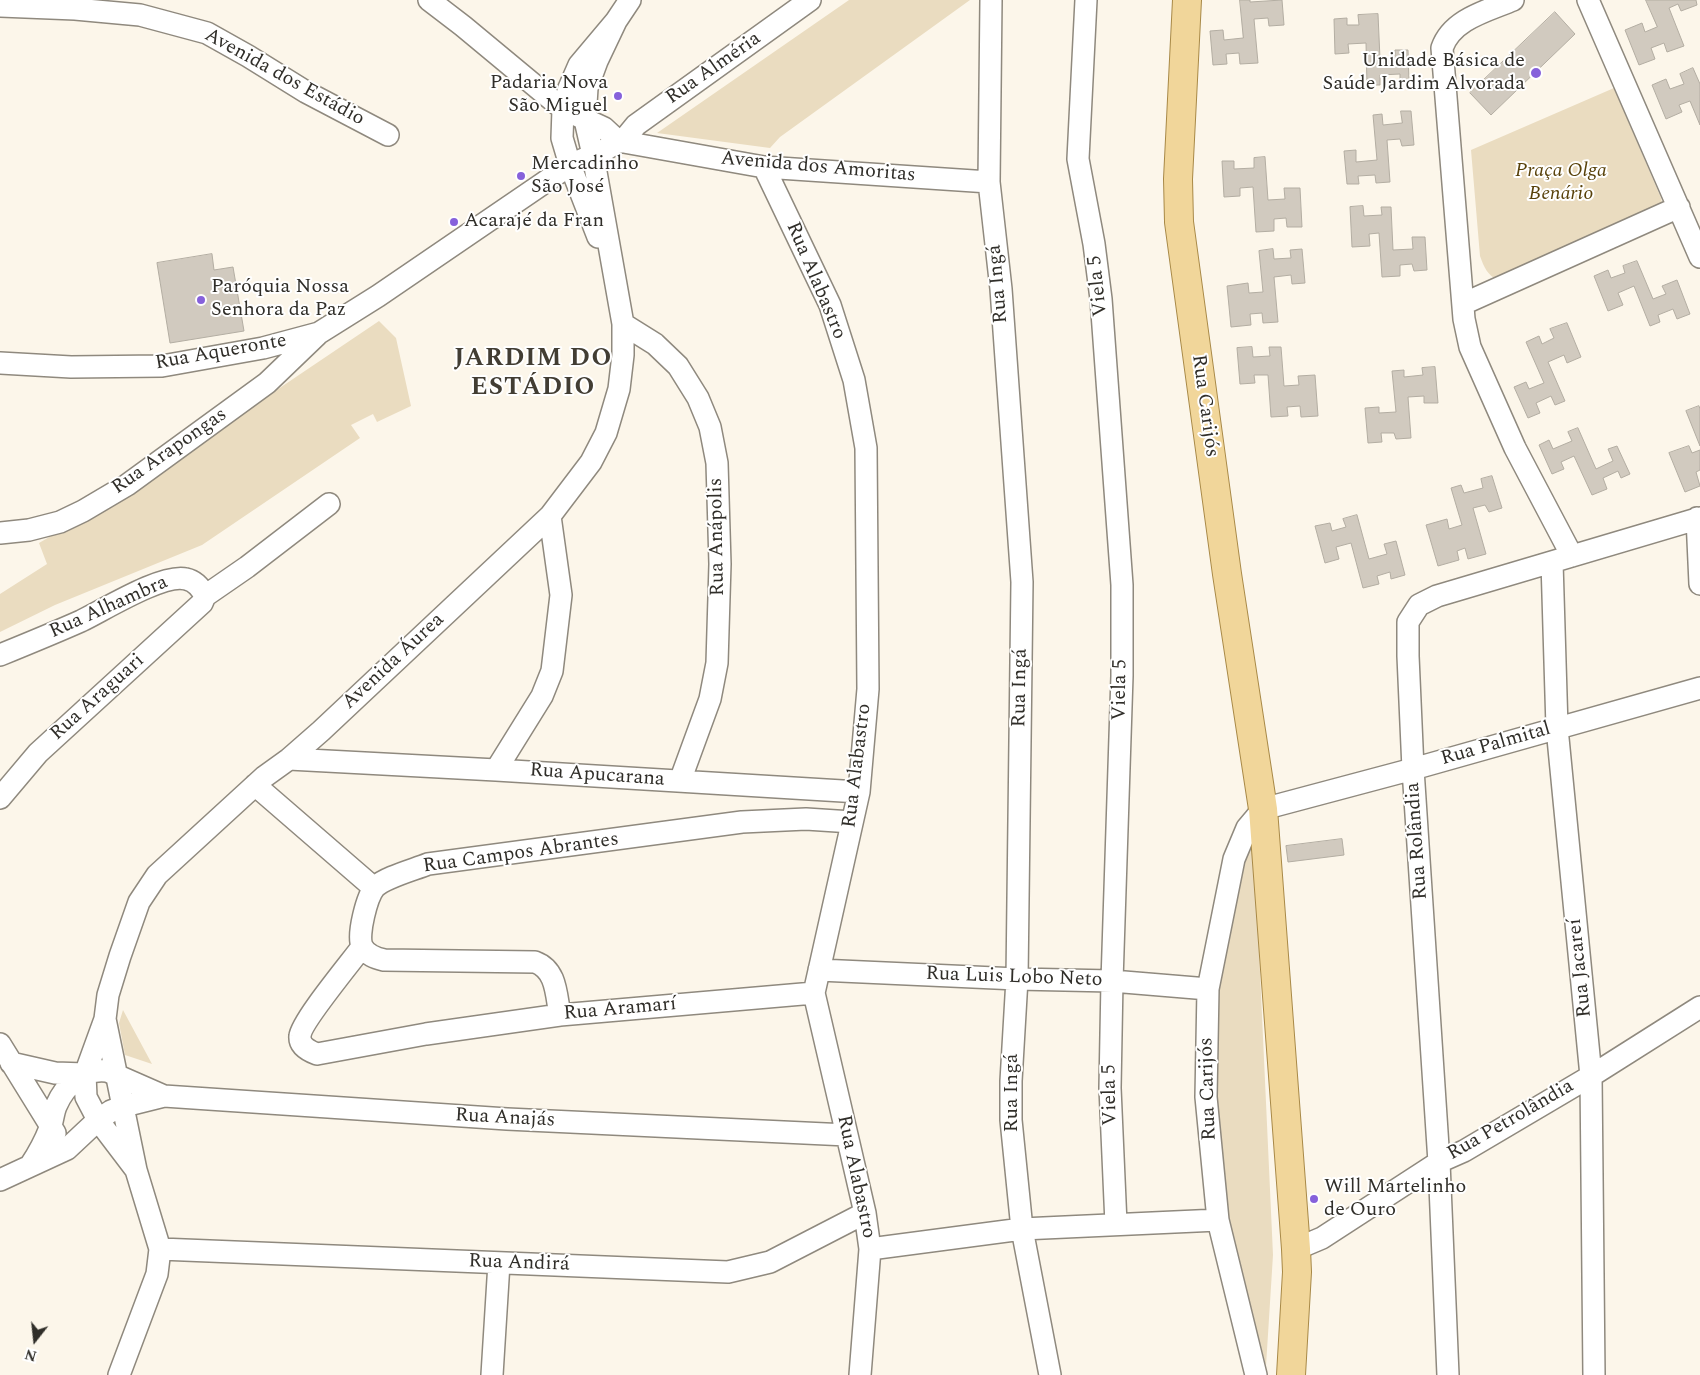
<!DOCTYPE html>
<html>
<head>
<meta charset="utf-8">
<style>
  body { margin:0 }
  #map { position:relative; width:1700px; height:1375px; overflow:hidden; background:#fcf6ea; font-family:Spectral,serif }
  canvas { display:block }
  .north { position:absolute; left:10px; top:1315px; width:50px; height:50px; -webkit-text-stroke:4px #fff; paint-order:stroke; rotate:196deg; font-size:14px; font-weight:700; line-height:20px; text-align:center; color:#302e29 }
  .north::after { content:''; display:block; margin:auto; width:18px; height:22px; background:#302e29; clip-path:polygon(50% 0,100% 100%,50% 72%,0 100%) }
</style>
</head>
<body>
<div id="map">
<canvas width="1700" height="1375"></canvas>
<div class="north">N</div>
</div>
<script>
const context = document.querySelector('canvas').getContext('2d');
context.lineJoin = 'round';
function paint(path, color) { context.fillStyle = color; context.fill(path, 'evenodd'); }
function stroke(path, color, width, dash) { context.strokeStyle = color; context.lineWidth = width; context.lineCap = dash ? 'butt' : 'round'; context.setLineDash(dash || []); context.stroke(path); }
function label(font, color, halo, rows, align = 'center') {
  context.font = font + ' Spectral,serif'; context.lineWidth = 4; context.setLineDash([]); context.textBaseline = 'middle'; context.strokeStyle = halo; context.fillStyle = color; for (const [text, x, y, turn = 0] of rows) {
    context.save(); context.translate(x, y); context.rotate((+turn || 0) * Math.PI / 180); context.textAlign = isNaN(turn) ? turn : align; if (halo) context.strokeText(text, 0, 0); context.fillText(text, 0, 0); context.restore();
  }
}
const green = new Path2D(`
  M849,0h121l-190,137 -10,11 -113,-15z
  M1614,88l47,110 1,5 -4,8 -160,69c-11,-5 -14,-13 -18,-24l-9,-106z
  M379,321l17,17 15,68 -34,16 -4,-8 -22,11 9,13 -158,107 -147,60 -55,27v-38l47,-30 -8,-21 76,-44z
  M1249,844l6,19 18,392 -7,111 -40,-153 -9,-118 1,-114 12,-69z
  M123,1010l29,54 -27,-9 -6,-32z`);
const building = new Path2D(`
  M1240,0h10v2l32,-2 2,25 -15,1 -1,-8 -14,1 4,44 -18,1 -1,-11 -13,1 1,10 -14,1 -3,-34 13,-1 1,10 19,-2z
  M1646,0h50l1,5 -16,6 -3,-7 -9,4 15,38 -17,6 -3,-9 -13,5 4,11 -16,6 -14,-35 17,-7 3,9 12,-5z
  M1555,12l20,22 -84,81 -21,-22z
  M1378,14l2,45 15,-1v-8h13l1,33h-9v-9l-20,1v10h-13l-1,-42 -18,1 1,9 -14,1 -1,-35 13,-1v7h12l-1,-10z
  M1693,68l7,16v41l-10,-24 -11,4 3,7 -16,7 -14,-34 14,-6 4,10 14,-5 -4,-10z
  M1401,111h10l3,34 -12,1 -2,-7 -13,1 3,42 -14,1 -1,-8 -17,1 1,8h-12l-3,-33 12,-1v12l21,-2 -4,-45 9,-1 1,11 19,-2z
  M1265,157l3,43 17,-1 -1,-11h16l2,39h-15l-1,-9 -12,1v12l-18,1 -3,-45 -13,1v8l-16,1 -2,-36h12v8l20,-1v-10z
  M1363,206l1,10 18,-1 -1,-8h10l2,43 20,-1 -1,-12h13l2,33 -13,1 -2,-7 -12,1v11l-18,1 -3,-44 -10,1 1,12 -18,1 -2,-40z
  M1273,249l1,10 17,-1 -1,-8 12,-1 3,34 -13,1 -1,-9 -17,2 4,45 -15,1 -1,-10 -12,1 1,11 -20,2 -4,-41 21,-3 1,10 14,-1 -4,-41z
  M212,254l2,16 19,-3 11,64 -74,12 -13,-80z
  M1637,261l16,38 13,-5 -4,-8 15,-6 13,34 -13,5 -4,-10 -15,6 2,7 -10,4 -16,-40 -16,7 5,12 -15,6 -14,-35 14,-6 3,8 14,-5 -2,-7z
  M1567,323l14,34 -14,6 -3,-8 -16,7 17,39 -10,4 -4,-9 -15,7 4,10 -12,5 -14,-31 12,-5 3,7 15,-6 -18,-41 13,-6 3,8 12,-6 -4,-9z
  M1252,347l1,10 17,-1 -1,-9h12l3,39 15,-1 -1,-9 17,-1 3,41 -17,1 -1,-11 -13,1 1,9 -17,1 -3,-42h-14l1,8 -15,1 -3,-36z
  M1435,367l3,36h-14v-7l-16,1 3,41 -15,1 -2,-6h-13l1,9 -14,1 -3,-35 14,-1v6l17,-1 -4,-41 12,-1v7l19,-2 -1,-7z
  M1699,406l1,3v37l-14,-35z
  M1578,428l18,41 17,-8 -5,-12 9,-3 13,28 -9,4 -3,-7 -15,7 4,11 -15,6 -18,-39 -13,6 3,7 -12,5 -13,-29 10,-5 4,9 19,-8 -4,-9z
  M1689,446l3,7 8,-3v20l-4,2 4,14 -15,6 -16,-39z
  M1492,476l10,32 -13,4 -4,-7 -12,3 13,46 -18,5 -3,-11 -8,3 2,9 -21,6 -12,-41 21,-6 2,10 13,-4 -11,-37 10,-3 3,8 19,-5 -2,-9z
  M1357,515l12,44 18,-5 -3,-10 12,-3 9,34 -14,4 -1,-7 -13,4 2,8 -16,4 -12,-45 -15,4 3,12 -14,4 -10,-37 15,-3 2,8 14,-4 -3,-8z
  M1342,839l2,16 -56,7 -2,-16z`);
const minor = new Path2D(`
  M429,0l34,26 100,83 41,19 14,13 146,26 225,15
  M991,0l-2,182 12,107 21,293 -5,397 -6,102v39l11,109 28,146
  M1086,0l-8,159 16,85 7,55 21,286v91l-10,305 -2,107 6,136
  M1513,0c-26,11 -61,19 -71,48l22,271 6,28 45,101 57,108
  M1588,0l112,257
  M0,6l75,3 65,6 67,18 41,23 58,36 82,43
  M622,142l14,-17 174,-125
  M764,167l66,138 24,75 12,68 2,241 -9,103 -45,201 33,142 18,78 5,36 -10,126
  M598,237l-28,-72 -8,-27 1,-29 6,-21 10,-23 37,-44 14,-21
  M1463,304l216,-97
  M623,324l32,20 23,22 20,32 12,29 7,36 3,101 -3,99 -7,36 -30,82
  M0,363l71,4 91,-1 101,-18 56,-15 59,-37 192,-131 35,-15 13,-9
  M1697,518l3,66
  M0,533l29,-3 31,-8 23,-11 44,-26 140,-102 50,-48
  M1552,562l5,166 34,348 3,299
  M205,596l42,-29 82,-63
  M0,655c27,-11 54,-22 81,-34 23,-11 82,-48 105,-42 10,2 15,9 19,17l-3,7 -164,150 -38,45
  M289,759l207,11 363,22
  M496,770l46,-74 10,-25 9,-76 -11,-79
  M255,785l119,103
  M362,947c-11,15 -61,75 -62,89 -1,10 9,15 17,18l109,-20 134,-19 254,-22
  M819,970l198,9 95,2 96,8
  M560,1015c-4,-20 -3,-45 -25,-53l-151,-2c-8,-2 -18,-5 -22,-14 -5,-11 5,-50 13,-59 11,-10 38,-17 53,-23l314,-42 64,-3 46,3
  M105,1019l31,151 24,79 -3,25 -38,101
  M0,1044l55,89
  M11,1063l44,10 30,1
  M30,1166c8,-12 15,-25 20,-38 3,-7 3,-15 6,-22 9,-21 27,-38 51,-35l57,25
  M136,1170l-38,-50 -12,-23 -1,-23 20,-55 3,-24 12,-39 19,-54 18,-27 107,-98 25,-18 32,-28 229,-215 41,-54 15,-29 13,-44 4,-34v-31l-30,-169 -8,-35 2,-32 10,-27 19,-40
  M0,1180l67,-31 31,-29 13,-9 13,-5 40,-10 343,23 340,16
  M160,1249l568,23 42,-10 95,-49
  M870,1249l152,-20 196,-9
  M1296,1249l26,-11 117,-76 25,-11 127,-75 109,-69
  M492,1375l7,-112
  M1256,1375l-38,-155 -12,-123 2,-108 26,-130 13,-31 16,-19 150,-40 287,-81
  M1448,1375l-9,-213 -26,-393 -5,-113v-34l11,-17 18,-9 263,-78`);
const major = new Path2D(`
  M1187,0l-9,179 1,43 48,352 36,235 33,440 1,23 -6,103`);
const markers = [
  [1536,73,6,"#8661db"],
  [618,96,5,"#8661db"],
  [521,176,5,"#8661db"],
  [454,222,5,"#8661db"],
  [201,300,5,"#8661db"],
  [1314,1199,5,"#8661db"]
];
const poiNames = [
  ["Unidade Básica de",1525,62,"right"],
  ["Saúde Jardim Alvorada",1525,85,"right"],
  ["Padaria Nova",608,84,"right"],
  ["São Miguel",608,107,"right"],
  ["Mercadinho",531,165],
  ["São José",531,188],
  ["Acarajé da Fran",464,222],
  ["Paróquia Nossa",211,288],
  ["Senhora da Paz",211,311],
  ["Will Martelinho",1324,1188],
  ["de Ouro",1324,1211]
];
const streetNames = [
  ["Rua Alméria",714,69,-35],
  ["Avenida dos Estádio",284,78,29],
  ["Avenida dos Amoritas",818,168,5],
  ["Rua Alabastro",815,281,67],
  ["Rua Ingá",999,284,-95],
  ["Viela 5",1099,286,-96],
  ["Rua Aqueronte",221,353,-10],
  ["Rua Carijós",1204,406,82],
  ["Rua Arapongas",170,452,-35],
  ["Rua Anápolis",718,537,-91],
  ["Rua Alhambra",109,608,-24],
  ["Avenida Áurea",394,662,-43],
  ["Rua Ingá",1021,688,-89],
  ["Viela 5",1121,690,-89],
  ["Rua Araguari",98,698,-42],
  ["Rua Palmital",1496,745,-16],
  ["Rua Alabastro",858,766,-83],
  ["Rua Apucarana",597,776,4],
  ["Rua Rolândia",1418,841,-94],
  ["Rua Campos Abrantes",521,854,-8],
  ["Rua Jacareí",1581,968,-96],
  ["Rua Luis Lobo Neto",1014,978,2],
  ["Rua Aramarí",620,1010,-5],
  ["Rua Carijós",1209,1089,-92],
  ["Rua Ingá",1013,1093,-90],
  ["Viela 5",1111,1095,-91],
  ["Rua Anajás",505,1119,3],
  ["Rua Petrolândia",1511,1121,-30],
  ["Rua Alabastro",855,1177,78],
  ["Rua Andirá",519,1264,2]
];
const parkNames = [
  ["Praça Olga",1561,172],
  ["Benário",1561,195]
];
const districtNames = [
  ["JARDIM DO",533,360],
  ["ESTÁDIO",533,389]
];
paint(green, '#eadcc0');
paint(building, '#d1cabf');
stroke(building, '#b3ada2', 1);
stroke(minor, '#8f897e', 24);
stroke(major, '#a88947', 30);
stroke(minor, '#fff', 21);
stroke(major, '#f1d69a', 28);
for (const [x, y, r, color] of markers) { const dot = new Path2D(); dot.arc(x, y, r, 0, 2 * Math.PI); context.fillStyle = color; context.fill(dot); stroke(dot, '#fff', 2); }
label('20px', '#302e29', '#fff', poiNames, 'left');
label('20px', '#302e29', '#fff', streetNames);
label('italic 20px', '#584109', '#fff', parkNames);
context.letterSpacing = '1px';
label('bold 25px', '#423d33', '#fff', districtNames);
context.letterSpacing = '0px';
</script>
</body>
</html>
